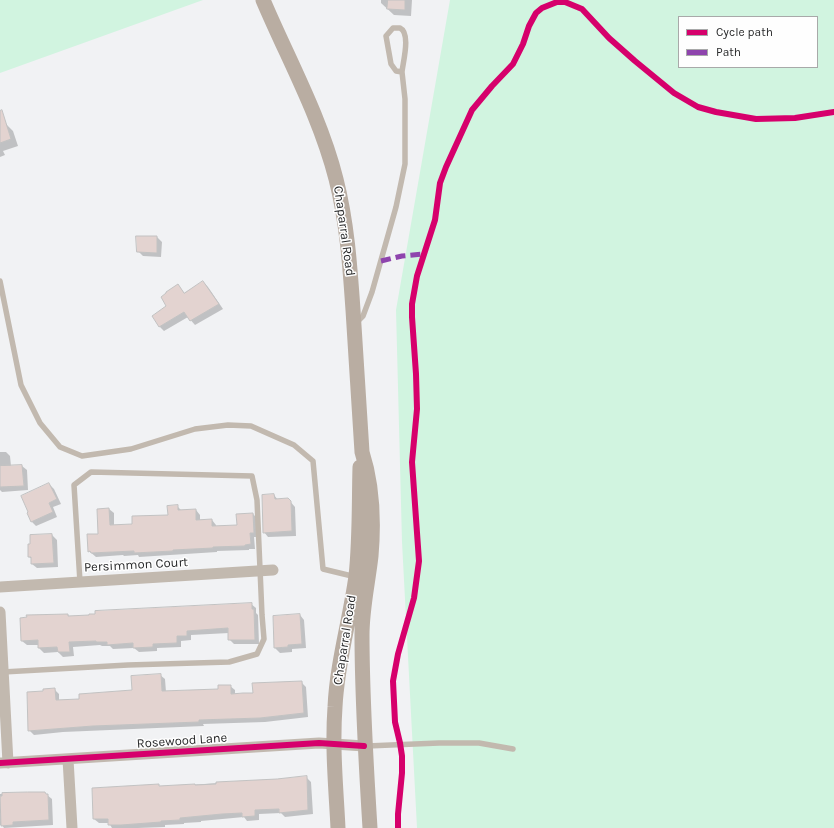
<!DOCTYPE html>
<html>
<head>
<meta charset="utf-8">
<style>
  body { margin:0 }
  #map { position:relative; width:834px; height:828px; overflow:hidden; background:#f1f2f4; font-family:Karla,sans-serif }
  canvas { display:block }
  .legend { position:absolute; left:678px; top:16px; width:140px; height:52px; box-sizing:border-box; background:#fefefe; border:1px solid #a8a9a9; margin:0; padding:5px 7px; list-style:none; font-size:12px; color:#28292a }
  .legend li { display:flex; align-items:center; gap:8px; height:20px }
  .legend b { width:20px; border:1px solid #a8a9a9 }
</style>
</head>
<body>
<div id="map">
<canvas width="834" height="828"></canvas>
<ul class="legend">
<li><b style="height:5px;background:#d6006c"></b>Cycle path</li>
<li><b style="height:5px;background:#8e44ad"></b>Path</li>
</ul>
</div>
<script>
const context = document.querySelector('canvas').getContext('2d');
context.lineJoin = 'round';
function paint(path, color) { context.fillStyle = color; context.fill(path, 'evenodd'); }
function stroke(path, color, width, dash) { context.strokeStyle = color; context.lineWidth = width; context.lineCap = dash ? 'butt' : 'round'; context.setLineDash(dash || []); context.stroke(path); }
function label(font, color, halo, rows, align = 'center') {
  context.font = font + ' Karla,sans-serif'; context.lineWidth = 3; context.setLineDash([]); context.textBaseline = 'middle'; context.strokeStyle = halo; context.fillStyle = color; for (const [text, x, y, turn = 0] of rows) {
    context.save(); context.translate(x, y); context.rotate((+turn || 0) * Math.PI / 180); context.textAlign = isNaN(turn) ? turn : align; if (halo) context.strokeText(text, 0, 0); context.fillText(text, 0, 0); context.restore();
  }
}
const green = new Path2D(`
  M0,0h203l-203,73z
  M450,0h384v828h-417l-15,-286 -6,-232zM679,17h138v50h-138z`);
const shadow = new Path2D(`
  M381,0h31l-1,16 -17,-1 -13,-12z
  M6,124l7,7 5,15 -15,5 2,4 -5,2v-31z
  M157,237l5,5 -1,15 -18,-1 -5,-5z
  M203,282l5,5 15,22 -28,16 -7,-8 -24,14 -5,-5 19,-41 7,9z
  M0,452h6l4,4 1,10h11l5,4 1,20 -26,2 -2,-2z
  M49,484l5,5 7,15 -8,3 4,10 -21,9 -4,-4 -4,-9z
  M274,495l4,5 10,-1 7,8 1,29 -28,1 -4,-5z
  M177,506l5,5 14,-1 4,5v5h12l4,5v2l22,-1 15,-12 5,5v18h-4l1,12h-6v1l-32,1v1l-78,5 -1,-2 -14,1 -1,-1 -27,2 -7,-6 10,-16 10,-26 5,4v13l19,-1 36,-9z
  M52,535l5,5 1,27 -21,1 -5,-4v-5l-3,-2v-12h2v-9z
  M251,604l5,4v5l2,2 1,29h-25l-5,-5v-6l-38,2v5l-10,1v6l-24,1v3l-18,1 -5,-4 -21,1 -3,-3h-8l-2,-1 -27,2 1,9 -11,1 -5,-5 -14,1 -5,-5v-3h-12l-5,-4 46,-26 2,2z
  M300,615l4,5 2,28 -14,1v3l-12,1 -5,-5 -1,-31z
  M160,675l5,4 1,13 53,-2 11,-4 5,4v5l19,-1 47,-12 5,5 2,30 -43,5 -62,2 1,2 -141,6 -29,3 -5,-5 15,-38 10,-3 5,5v7l21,-1 53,-9z
  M306,777l5,5 2,32 -28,3 -4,-4 -22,1v6l-12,1 -3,-4 -43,4v1l-17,1v1l-19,1v2l-27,1h-26l-3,-5h-10l-5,-4 66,-32z
  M28,793l19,2 5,4 1,26 -49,3 -2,-3h-2v-31z`);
const building = new Path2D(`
  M388,0h17v10l-18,-1z
  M2,110l9,29 -11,4v-32z
  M136,236h21v17l-20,-1z
  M203,281l16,23 -29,17 -6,-9 -25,15 -7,-11 14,-10 -5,-9 5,-4v-1l12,-8 6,9z
  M22,465l2,21 -24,1v-21z
  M49,483l8,16 -8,4 4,9 -22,10 -4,-9 1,-1 -7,-16z
  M274,494l1,5 13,-1 3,3 1,30 -29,2 -1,-38z
  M178,505v5l18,-1v11l16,-1v7l25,-1 -1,-11 17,-1 1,20h-4l1,11 -6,1v1l-32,1v1l-40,2v1l-39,2v-2l-43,2 -1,-2 -2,1 -1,-18h11l-1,-25 12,-1 1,17 22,-1v-8l36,-1 -1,-9z
  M52,534l2,29 -23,1v-7h-3v-13h2v-9z
  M252,603v6h2l1,31h-27v-12l-41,3v5h-10v7l-24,1v3l-20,1v-5l-26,2v-3h-11v-1l-27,1 1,10h-12l-1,-5 -19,1v-8l-17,1 -1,-23 7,-1 -1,-2 42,-1v2l21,-1v-1h6v-3z
  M300,614l2,30 -14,1v2l-14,1 -1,-32z
  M161,674l1,17 56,-2v-4h13v9l12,-1h10l-1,-10 50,-2 2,32 -44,5 -61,2v2l-106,4 -65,5 -1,-39 16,-1v-2l12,-1 1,12 23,-1v-5l53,-4 -1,-14z
  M307,776l1,34 -29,3v-4l-24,1v6l-13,1v-4l-20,1 -42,4v2l-19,1v1l-40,3h-13v-6h-15l-1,-31 67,-4v2l36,-2v1l21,-1v-2l61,-3z
  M28,792h17l1,2h2l1,26 -36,2v3l-12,1 -1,-30h2v-3z`);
const lane = new Path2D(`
  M0,281l21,104 19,38 20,24 22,9 49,-7 64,-20 33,-4 23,1 43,19 19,16 10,108 33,8
  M356,323l7,-7 9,-24 24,-85 9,-43v-65l-3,-27 -6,-1 -5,-7 -5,-28 7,-8c2,0 5,0 7,0 11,5 3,34 2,44
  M3,672l125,-7 101,-3 28,-8 7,-15 -2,-24 -5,-115 -5,-24 -161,-4 -17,13 6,97
  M367,746l72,-3h40l34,6`);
const street = new Path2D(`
  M0,587l273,-17
  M0,612l8,151
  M68,759l4,69
  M0,763l319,-20 45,3`);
const secondary = new Path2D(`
  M263,0c25,59 57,116 73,179 11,43 14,87 17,131 3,47 6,95 9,142 11,34 12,69 9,104 -3,27 -9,52 -9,79 0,64 4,129 8,193
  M338,828c-2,-40 -6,-80 -3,-121 2,-44 15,-87 21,-131 4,-36 3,-73 4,-109`);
const quiet = new Path2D(`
  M381,261l21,-5 22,-2`);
const cycleway = new Path2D(`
  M0,763l319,-20 45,3
  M398,828v-14l4,-41v-17l-2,-13 -5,-21 -2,-41 5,-27 16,-56 5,-37 -7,-99 5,-53 -1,-35 -4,-57v-13l5,-28 18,-56 5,-37 6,-16 26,-57 20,-24 21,-22 10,-20 6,-18 7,-13 6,-5 15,-6h8l17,7 27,29 26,23 39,32 24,14 18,5 40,7 39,-1 39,-6`);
const streetNames = [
  ["Chaparral Road",344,231,82],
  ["Persimmon Court",136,565,-3],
  ["Chaparral Road",345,640,-81],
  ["Rosewood Lane",182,741,-4]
];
paint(green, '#d1f4e0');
paint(shadow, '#0003');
paint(building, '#e3d3d0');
stroke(building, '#c2c2c2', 1);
stroke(lane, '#c2b9af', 5.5);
stroke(street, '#c2b9af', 11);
stroke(secondary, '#b9ada2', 15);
stroke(quiet, '#8e44ad', 5, [10, 5]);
stroke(cycleway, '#d6006c', 6);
label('13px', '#28292a', '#fefefe', streetNames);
</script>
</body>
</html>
